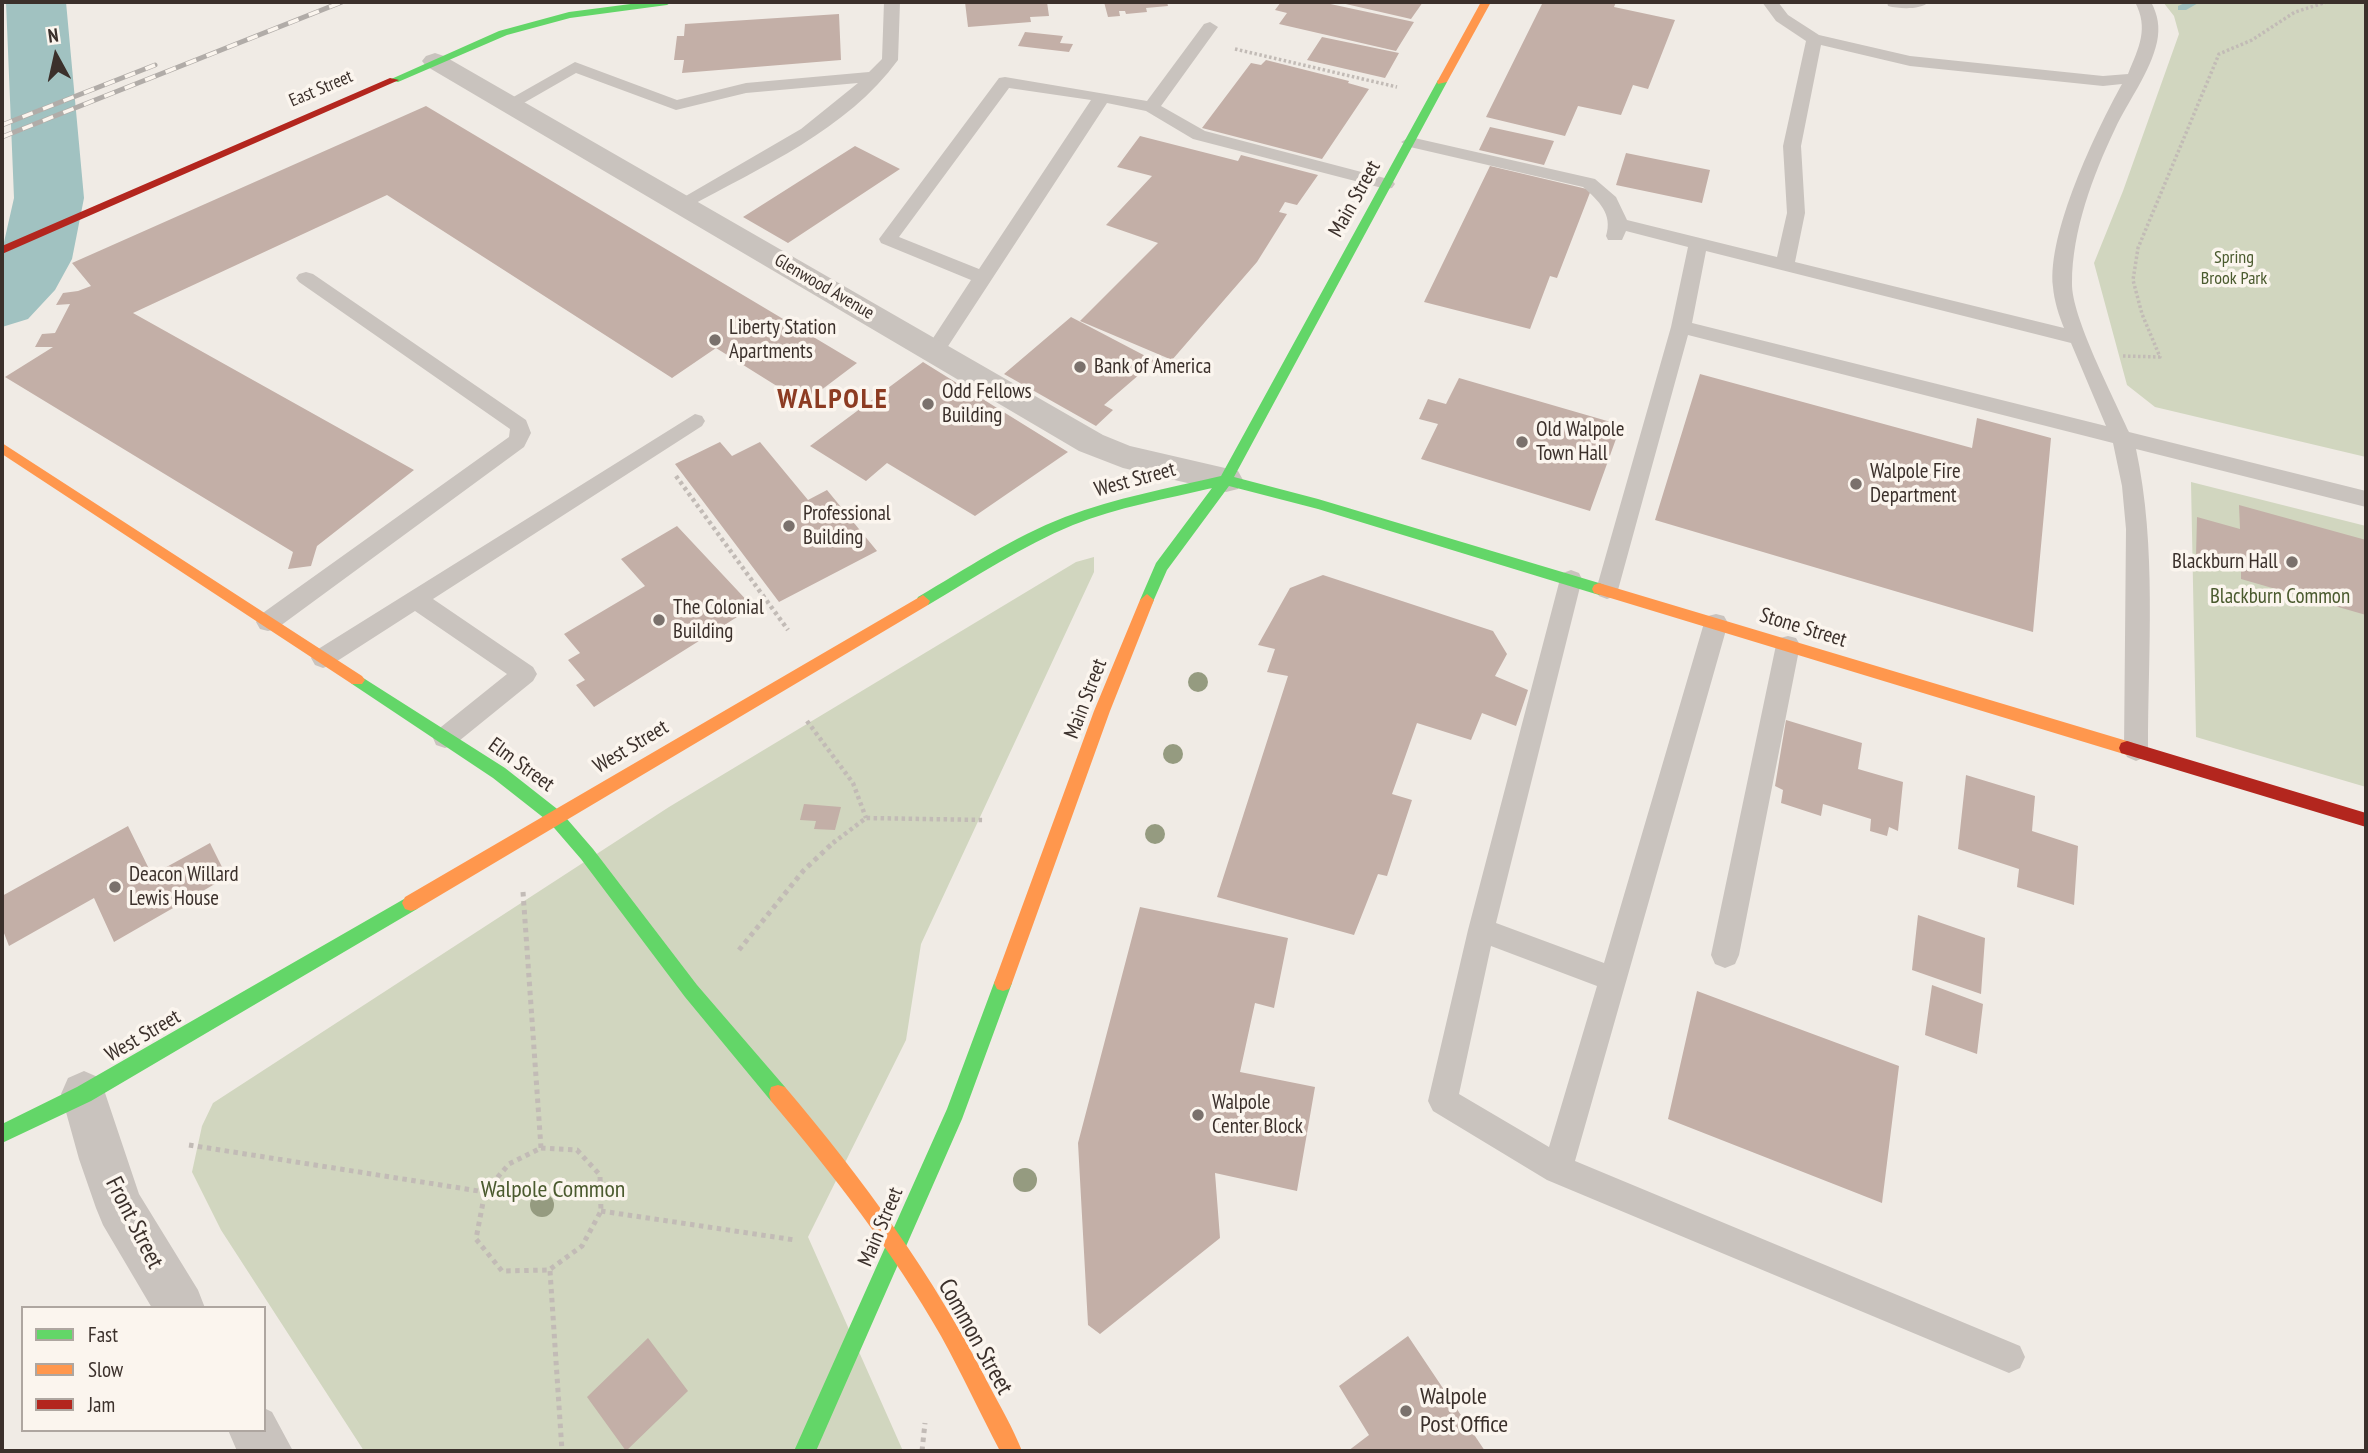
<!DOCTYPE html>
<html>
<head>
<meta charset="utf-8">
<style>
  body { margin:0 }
  #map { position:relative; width:2368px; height:1453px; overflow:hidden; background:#f0ebe5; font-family:"PT Sans Narrow",sans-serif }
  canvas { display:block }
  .frame { position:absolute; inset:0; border:4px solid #3b302b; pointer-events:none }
  .legend { position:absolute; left:21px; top:1306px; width:245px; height:126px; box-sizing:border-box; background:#fbf5ee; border:2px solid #aea6a0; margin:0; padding:9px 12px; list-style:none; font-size:21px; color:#3b302b }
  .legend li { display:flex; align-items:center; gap:14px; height:35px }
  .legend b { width:35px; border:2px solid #aea6a0 }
  .north { position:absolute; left:21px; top:21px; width:70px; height:70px; -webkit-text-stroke:5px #fbf5ee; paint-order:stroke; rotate:352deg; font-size:19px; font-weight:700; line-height:28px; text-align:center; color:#3b302b }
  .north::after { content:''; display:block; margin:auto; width:24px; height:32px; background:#3b302b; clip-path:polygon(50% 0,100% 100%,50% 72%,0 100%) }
</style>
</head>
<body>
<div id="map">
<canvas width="2368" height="1453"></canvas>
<div class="frame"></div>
<ul class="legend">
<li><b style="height:9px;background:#63d668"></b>Fast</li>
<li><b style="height:9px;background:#ff974d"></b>Slow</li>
<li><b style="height:9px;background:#b3261e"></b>Jam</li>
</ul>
<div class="north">N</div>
</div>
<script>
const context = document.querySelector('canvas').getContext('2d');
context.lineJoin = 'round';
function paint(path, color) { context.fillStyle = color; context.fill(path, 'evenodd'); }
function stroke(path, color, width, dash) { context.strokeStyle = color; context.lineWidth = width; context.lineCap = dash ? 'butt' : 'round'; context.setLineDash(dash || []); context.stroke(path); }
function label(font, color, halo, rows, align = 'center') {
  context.font = font + ' "PT Sans Narrow",sans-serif'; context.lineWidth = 7; context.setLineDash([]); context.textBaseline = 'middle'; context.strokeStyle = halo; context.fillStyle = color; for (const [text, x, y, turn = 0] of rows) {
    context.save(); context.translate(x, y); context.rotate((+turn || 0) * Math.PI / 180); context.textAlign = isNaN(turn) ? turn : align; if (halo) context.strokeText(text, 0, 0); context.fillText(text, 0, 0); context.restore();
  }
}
const green = new Path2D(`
  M2163,2h203v455l-211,-50 -28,-22 -33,-122 29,-72 56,-157 -5,-18z
  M2191,482l175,44v261l-170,-50z
  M1094,557v15l-173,372 -15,96 -98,197 95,214h-539l-143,-221 -29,-58 10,-46 11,-23 456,-296 407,-245z`);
const stream = new Path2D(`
  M2187,2h13l-14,8h-8v-4z`);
const river = new Path2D(`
  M6,2h60l18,196 -12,61 -17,31 -27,29 -26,8v-76l12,-53z`);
const building = new Path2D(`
  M965,2h82l2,14 -19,1 1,5 -63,5z
  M1104,2h63l1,4 -22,2 1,4 -21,2 -1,-3h-6l1,5 -12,1z
  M1281,2h40l93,20 -18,29 -117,-27 8,-11 -12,-3z
  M1337,2h86l-12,17z
  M1543,2h73l-2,5 61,13 -27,69 -15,-4 -12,30 -43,-9 -13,30 -79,-19z
  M839,14l2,46 -159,13 2,-13h-10l3,-24h7l1,-12z
  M1025,32l38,4 -3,7 13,1 -4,8 -51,-6z
  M1322,37l77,16 -14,25 -78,-18z
  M1266,60l83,21 -1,2 21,6 -47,70 -120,-31 49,-65 10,2z
  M426,106l431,257 -53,40 -88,-55 -44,30 -285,-183 -254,118 281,157 -97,76 -6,20 -23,3 5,-17 -288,-175 48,-30h-18l7,-13 13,-1 15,-29 -14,1 7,-12 15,-2 13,-5 -19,-23z
  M1490,127l64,14 -10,24 -65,-15z
  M1140,136l98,25 3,-6 77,20 -21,30 -12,-3 -6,10 8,2 -30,48 -85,98 -92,-39 78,-78 -52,-18 46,-49 -35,-9z
  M855,146l45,23 -112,74 -45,-26z
  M1626,153l84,17 -8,33 -86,-18z
  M1490,166l101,24 -34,88 -7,-2 -20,53 -106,-27z
  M1071,317l84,44 -51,44 9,5 -17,16 -92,-52z
  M923,362l145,90 -93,64 -88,-53 -21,18 -56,-35z
  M1700,374l272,74 5,-30 74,20 -18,194 -378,-112z
  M1459,378l162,47 -31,86 -169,-52 17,-35 -19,-5 9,-20 18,5z
  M720,442l12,14 28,-14 48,58 19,-10 50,61 -98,51 -104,-138z
  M2239,505l127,35v75l-125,-36v-10l-45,-13 1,-39 43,12z
  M677,526l76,81 -159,100 -18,-22 9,-5 -17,-20 12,-7 -16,-19 81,-48 -24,-27z
  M1323,575l170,56 14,23 -12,22 33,14 -12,36 -34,-13 -11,27 -54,-17 -25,71 20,6 -25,76 -9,-2 -24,61 -137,-38 71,-221 -21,-4 8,-23 -17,-4 32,-57z
  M1786,720l76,23 -4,26 45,13 -5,49 -9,-4 -2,9 -17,-5 1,-12 -48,-15 -2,12 -40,-13 2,-13 -8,-4z
  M1966,775l69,21 -3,35 46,15 -4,59 -57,-18 2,-18 -61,-20z
  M804,804l37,3 -6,23 -21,-1 2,-8 -16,-1z
  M128,826l24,49 58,-32 17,34 -113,65 -20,-44 -85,48 -7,-18v-32z
  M1140,907l148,31 -14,70 -19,-5 -15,69 75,15 -18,104 -82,-18 5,65 -120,96 -12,-9 -10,-182z
  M1918,915l67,23 -4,56 -69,-24z
  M1932,985l51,19 -6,50 -52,-19z
  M1697,991l202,75 -17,137 -214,-84z
  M1408,1336l77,115h-137l21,-16 -30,-49z
  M648,1338l40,53 -62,60 -39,-54z`);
const pathFar2 = new Path2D(`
  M1235,49l162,38
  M2123,356l37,1 -18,-43 -9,-34 5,-32 81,-194 33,-14 43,-28 32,-10`);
const pathFar1 = new Path2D(`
  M676,476l112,154
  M807,721l46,62 13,35
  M833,843l33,-25 119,2`);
const path = new Path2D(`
  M523,892l18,256
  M739,950l65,-80 31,-29
  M189,1145l296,47
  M541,1148l36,2 23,25 1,36 -19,35 -33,24 -47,1 -26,-32 9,-47 24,-28z
  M601,1211l194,29
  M550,1271l12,180
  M922,1451l3,-28`);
const lane = new Path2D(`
  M884,2h16l-2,58c-51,70 -137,107 -211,148l-6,2 -9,-6 129,-75 57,-46 -112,10 -70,17 -100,-37 -61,35h-12l-2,-4 74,-42 102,38 69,-17 123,-11 13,-13z
  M1762,2h16l10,13 31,20 91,21 193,20 25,-2c11,-27 21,-45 7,-72h16c7,13 9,25 6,40 -7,31 -29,59 -42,87 -22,46 -43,102 -43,154 -1,33 42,115 57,149l237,59v16l-230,-58c21,98 12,201 12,301l-3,7 -9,4 -9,-4 -3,-7 2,-221 -4,-43 -9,-43 -425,-108 -70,255 -3,6 -8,3 -8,-3 -3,-6 75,-263 17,-80 -62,-16 -4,9h-14l-2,-4c7,-22 -7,-35 -23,-49l-173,-40 -9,-5 9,-5 185,42 21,18 11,23 150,37 10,-44 -4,-67 23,-105 -30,-20zM1821,45l89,21 193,20 19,-2c-26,47 -75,149 -69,203 1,13 6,29 11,41l-269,-66 10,-49 -4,-67zM1706,251l365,92 35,83 -414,-103z
  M1887,2h42c-9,8 -29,7 -41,4z
  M1210,22l8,5 -57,79 44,25 187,49 3,4 -3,4 -6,1 -193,-50 -47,-28 -39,-8 -166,254h-14l-3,-5 47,-72 -90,-37 -2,-4 120,-161 6,-1 142,24 57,-77zM1009,88l82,12 -112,169 -80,-32z
  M306,272l7,2 213,146 5,13 -7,14 -248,182 -8,2 -8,-2 -4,-7 4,-7 249,-178 1,-8 -211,-147 -3,-4 3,-4z
  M695,414l7,2 3,5 -3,5 -269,173 100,68 4,7 -4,7 -79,64 -9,3 -9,-3 -3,-7 3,-7 71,-57 -92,-63 -84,54 -8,3 -8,-3 -4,-7 4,-7z
  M1571,570l8,3 3,6 -86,344 108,40 100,-340 4,-7 8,-2 8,2 4,7 -153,538 445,185 5,11 -5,11 -11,5 -462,-193 -114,-69 -5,-10 40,-171 92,-351 3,-6zM1491,946l106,40 -48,161 -90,-53z
  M1788,636l8,2 4,7 -61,310 -4,9 -10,4 -10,-4 -4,-9 65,-310 4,-7z`);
const street = new Path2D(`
  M435,53l9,3 659,379 27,11 108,25 5,9 -5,9 -12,3 -103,-24 -44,-17 -653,-385 -4,-5 4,-5z
  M84,1071l16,7 39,116 59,96 7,18h-53l-49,-83 -7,-17 -17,-49 -18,-65 7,-16z
  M264,1408l8,4 21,39h-56l-9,-21h36z`);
const fast = new Path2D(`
  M646,2h26l-5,3 -97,13 -63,17 -109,47 -9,-2 110,-49 70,-19z
  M1438,80l9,2 -213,395 84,22 281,84 5,2 2,4 -2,4 -5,2 -281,-86 -89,-23 -62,84 -15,34h-10l-2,-4 16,-37 56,-75c-46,11 -94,19 -139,37 -51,21 -98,52 -145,80h-10l-2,-4 2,-4c48,-28 95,-60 147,-80 50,-19 104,-29 156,-41z
  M357,674l148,94 56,44 32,37 104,136 88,102 2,7 -2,7 -7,2 -7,-2 -86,-104 -104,-138 -32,-37 -56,-44 -141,-94 -3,-4 3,-4z
  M411,895l6,2 3,6 -3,6 -326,192 -89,42v-19l75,-37z
  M1003,975l6,2 3,6 -50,136 -146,332h-22l153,-342 47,-126 3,-6z`);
const slow = new Path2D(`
  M1481,2h10l-44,80 -9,2 -1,-2z
  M2,443l360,233 3,4 -3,4h-10l-350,-230z
  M1599,583l528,158 6,2 2,5 -2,5 -6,2 -533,-162 -2,-4 2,-4z
  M1147,594l7,6 -44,111 -98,272 -3,6 -6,2 -6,-2 -3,-6 100,-272 46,-111z
  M923,595l7,6 -2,4 -511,304 -6,2 -6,-2 -3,-6 3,-6z
  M778,1085l7,2c78,92 149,189 204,298 11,21 24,43 33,66h-22c-20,-38 -38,-77 -59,-115 -48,-84 -107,-161 -170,-235l-2,-7 2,-7z`);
const jam = new Path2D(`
  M390,78l9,2 -397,174v-8z
  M2127,741l239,72v14l-245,-74 -2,-5 2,-5z`);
const rail = new Path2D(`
  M2,125l153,-60
  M2,137l340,-135`);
const trees = [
  [1198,682,10],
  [1173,754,10],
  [1155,834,10],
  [1025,1180,12],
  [542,1205,12]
];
const markers = [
  [715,340,7,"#7a716c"],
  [1080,367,7,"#7a716c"],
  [928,404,7,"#7a716c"],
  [1522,442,7,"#7a716c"],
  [1856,484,7,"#7a716c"],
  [789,526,7,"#7a716c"],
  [2292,562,7,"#7a716c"],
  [659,620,7,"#7a716c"],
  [115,887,7,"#7a716c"],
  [1198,1115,7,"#7a716c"],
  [1406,1411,7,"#7a716c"]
];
const farStreetnames = [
  ["East Street",321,89,-23],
  ["Glenwood Avenue",824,287,30]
];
const farParknames = [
  ["Spring",2234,258],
  ["Brook Park",2234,279]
];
const streetNames = [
  ["Main Street",1355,199,-61],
  ["West Street",1135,480,-15],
  ["Stone Street",1803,628,17],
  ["Main Street",1086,699,-69],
  ["West Street",631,747,-31],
  ["Elm Street",521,765,36],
  ["West Street",143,1036,-30],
  ["Main Street",881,1227,-67]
];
const poiNames = [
  ["Liberty Station",729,328],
  ["Apartments",729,352],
  ["Bank of America",1094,367],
  ["Odd Fellows",942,392],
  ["Building",942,416],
  ["Old Walpole",1536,430],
  ["Town Hall",1536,454],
  ["Walpole Fire",1870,472],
  ["Department",1870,496],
  ["Professional",803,514],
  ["Building",803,538],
  ["Blackburn Hall",2278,562,"right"],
  ["The Colonial",673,608],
  ["Building",673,632],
  ["Deacon Willard",129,875],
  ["Lewis House",129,899],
  ["Walpole",1212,1103],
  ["Center Block",1212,1127]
];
const parkNames = [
  ["Blackburn Common",2280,597]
];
const nearParknames = [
  ["Walpole Common",553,1190]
];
const nearStreetnames = [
  ["Front Street",134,1223,63],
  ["Common Street",975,1337,61]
];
const nearPoinames = [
  ["Walpole",1420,1397],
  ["Post Office",1420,1425]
];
const districtNames = [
  ["WALPOLE",833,400]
];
paint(green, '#d1d6bf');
paint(stream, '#a1c2c1');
paint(river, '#a1c2c1');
paint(building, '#c3afa7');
stroke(pathFar2, '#c2bbb6', 3.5, [2.5, 2.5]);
stroke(pathFar1, '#c2bbb6', 4.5, [3.5, 3.5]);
stroke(path, '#c2bbb6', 5, [4.5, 4.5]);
paint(lane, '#c9c3be');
paint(street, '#c9c3be');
paint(fast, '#63d668');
paint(slow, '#ff974d');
paint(jam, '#b3261e');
stroke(rail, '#b1aca8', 5);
stroke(rail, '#fbf5ee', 3.5, [11]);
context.fillStyle = '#959b80';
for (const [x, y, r] of trees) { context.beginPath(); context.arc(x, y, r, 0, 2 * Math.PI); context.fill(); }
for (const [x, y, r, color] of markers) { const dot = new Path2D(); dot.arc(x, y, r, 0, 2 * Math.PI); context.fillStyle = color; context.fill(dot); stroke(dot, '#fbf5ee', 2.5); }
label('18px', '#3b302b', '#fbf5ee', farStreetnames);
label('18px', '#4a5a2e', '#fbf5ee', farParknames);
label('21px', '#3b302b', '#fbf5ee', streetNames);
label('21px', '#3b302b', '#fbf5ee', poiNames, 'left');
label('21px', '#4a5a2e', '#fbf5ee', parkNames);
label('24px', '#4a5a2e', '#fbf5ee', nearParknames);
label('24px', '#3b302b', '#fbf5ee', nearStreetnames);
label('24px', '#3b302b', '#fbf5ee', nearPoinames, 'left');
context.letterSpacing = '2px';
label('bold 28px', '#8c3b22', '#fbf5ee', districtNames);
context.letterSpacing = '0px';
</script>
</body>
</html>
